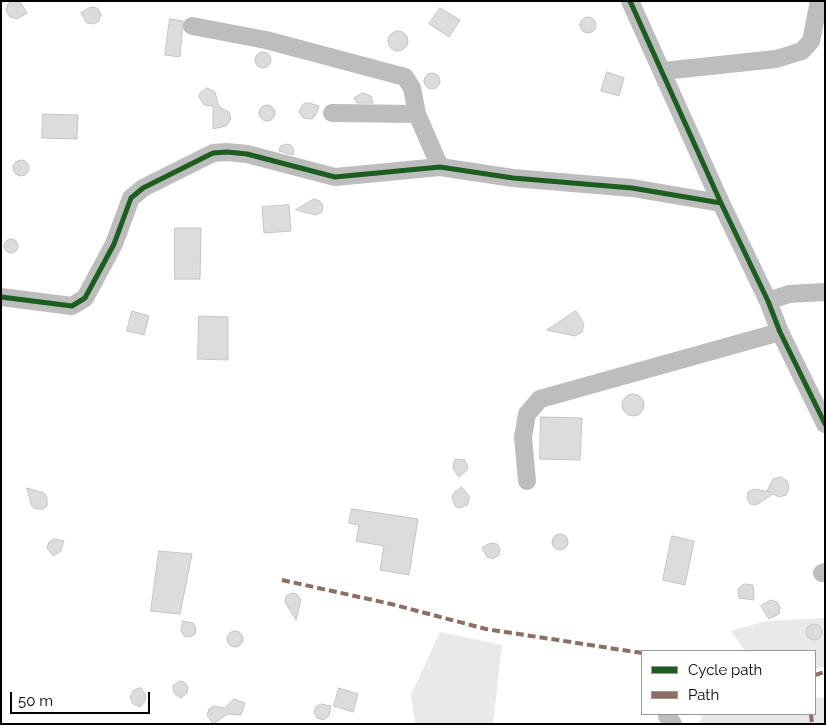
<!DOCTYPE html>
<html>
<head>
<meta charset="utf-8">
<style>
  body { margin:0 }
  #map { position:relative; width:826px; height:725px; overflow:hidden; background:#fff; font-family:Raleway,sans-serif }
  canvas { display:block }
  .frame { position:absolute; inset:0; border:2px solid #000; pointer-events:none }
  .legend { position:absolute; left:641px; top:650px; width:175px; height:65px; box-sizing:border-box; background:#fff; border:1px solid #999; margin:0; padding:6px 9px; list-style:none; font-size:15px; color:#000 }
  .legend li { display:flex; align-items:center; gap:10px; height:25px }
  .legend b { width:25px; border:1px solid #999 }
  .scale { position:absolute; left:10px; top:692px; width:140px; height:22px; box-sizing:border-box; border:2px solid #000; border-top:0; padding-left:6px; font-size:15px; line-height:18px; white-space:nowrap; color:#000; -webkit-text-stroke:4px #fff; paint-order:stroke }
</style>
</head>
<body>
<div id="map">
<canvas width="826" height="725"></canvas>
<div class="frame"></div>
<ul class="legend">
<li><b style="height:6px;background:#1b5e20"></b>Cycle path</li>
<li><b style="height:6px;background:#8d6e63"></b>Path</li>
</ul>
<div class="scale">50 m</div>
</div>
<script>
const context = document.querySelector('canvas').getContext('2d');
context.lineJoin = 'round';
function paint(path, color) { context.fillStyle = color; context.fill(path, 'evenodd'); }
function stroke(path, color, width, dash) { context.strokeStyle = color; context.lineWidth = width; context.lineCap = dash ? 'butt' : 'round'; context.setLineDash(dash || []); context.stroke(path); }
const green = new Path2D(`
  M825,618v48l-10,4v-19h-70l-14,-20 35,-10z
  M440,632l62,13 -9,79h-78l-4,-29z
  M825,697v27h-125l2,-10h113v-16z`);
const building = new Path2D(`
  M13,1l8,2 6,10 -10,6 -7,-2 -4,-6 2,-7z
  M91,7l6,1 4,6 -2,7 -5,3 -7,-1 -6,-10z
  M440,8l20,12 -11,17 -20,-13z
  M580 25a8 8 0 1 1 16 0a8 8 0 1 1-16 0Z
  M170,19l13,2 -3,36 -15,-2z
  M388 41a10 10 0 1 1 20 0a10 10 0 1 1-20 0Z
  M255 60a8 8 0 1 1 16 0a8 8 0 1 1-16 0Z
  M607,72l17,6 -5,18 -18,-5z
  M424 81a8 8 0 1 1 16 0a8 8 0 1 1-16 0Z
  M207,88l8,4 4,15 10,5 2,7 -5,7 -13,3v-23l-9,-1 -5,-8 1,-4z
  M363,93l8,3 2,7h-16l-3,-5z
  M305,103h4l10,3 -4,10 -3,3 -9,-1 -4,-6 3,-6z
  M259 113a8 8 0 1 1 16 0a8 8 0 1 1-16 0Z
  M43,114l35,1 -1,24 -35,-1z
  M285,144l6,1 3,6 -1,4 -14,-4 1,-4z
  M13 168a8 8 0 1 1 16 0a8 8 0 1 1-16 0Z
  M314,199l6,2 3,5 -1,6 -6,3 -20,-5z
  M289,205l2,26 -27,2 -2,-26z
  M175,228h26l-1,51h-25z
  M4 246a7 7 0 1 1 14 0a7 7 0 1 1-14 0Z
  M132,311l17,5 -5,19 -17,-4z
  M576,311l8,13 -2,8 -7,4 -28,-6z
  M199,316l29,1v43l-30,-1z
  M622 405a11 11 0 1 1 22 0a11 11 0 1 1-22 0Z
  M541,417l41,1 -2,42 -40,-1z
  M457,459l8,1 3,8 -2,3 -7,6 -6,-8 1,-8z
  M781,477l6,4 2,7 -3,7 -7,2 -6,-3 -17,11 -6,-1 -3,-6 1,-6 6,-3 16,3 -3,-1 6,-12z
  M462,487l7,9v4l-2,5 -8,3 -4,-2 -3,-9 2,-4z
  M27,488l17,5 3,4v9l-4,3h-8l-3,-3z
  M352,509l66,10 -9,56 -29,-5 4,-24 -28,-5 3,-16 -10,-2z
  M552 542a8 8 0 1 1 16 0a8 8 0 1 1-16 0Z
  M672,536l22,5 -9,44 -22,-5z
  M54,539l10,2 -3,10 -8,5 -6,-8 2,-6z
  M491,543l6,1 3,5 -1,6 -6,4 -6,-2 -5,-9z
  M159,551l33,3 -12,60 -29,-3z
  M745,584l8,1 1,15 -15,-2 -1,-8 3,-4z
  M292,593l5,1 4,6 -5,20 -11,-18 1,-6z
  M771,600l6,2 3,5 -1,7 -10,5 -8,-13z
  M183,621l10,2 3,5 -1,6 -5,3 -6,-1 -3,-5z
  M806 632a8 8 0 1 1 16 0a8 8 0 1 1-16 0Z
  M227 639a8 8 0 1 1 16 0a8 8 0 1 1-16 0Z
  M180,681l4,1 4,5 -1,6 -6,5 -6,-4 -2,-4v-4z
  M141,688l5,8 -1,5 -5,6 -7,-3 -3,-7 4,-7z
  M339,688l19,6 -5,18 -19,-6z
  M234,699l11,4 -4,12 -13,-1 -15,10 -6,-9 2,-6 5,-3 10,2z
  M321,704l10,2 -2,10 -6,4 -6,-2 -3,-5 2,-6z`);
const minor = new Path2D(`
  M630,1l91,202 47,98 12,31 45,92
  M192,26l74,14 139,37 7,11 5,26 23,53
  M663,71l113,-12 26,-8 9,-10 8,-40
  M332,113l85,1
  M1,297l71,9 13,-8 29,-54 17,-46 12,-10 70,-35 14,-1 20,2 88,23 105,-10 73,11 119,10 89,15
  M768,301l21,-7 36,-2
  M527,481l-4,-44 4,-23 13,-15 240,-67
  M822,573l3,-1
  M667,716l6,8`);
const quiet = new Path2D(`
  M282,580l109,24 95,25 156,24
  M815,675l10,-3
  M811,714l1,10`);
const cycleway = new Path2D(`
  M630,1l91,202 47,98 12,31 45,92
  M1,297l71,9 13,-8 29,-54 17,-46 12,-10 70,-35 14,-1 20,2 88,23 105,-10 73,11 119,10 89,15`);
paint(green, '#e9e9e9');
paint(building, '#dcdcdc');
stroke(building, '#c4c4c4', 1);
stroke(minor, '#bdbdbd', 18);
stroke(quiet, '#8d6e63', 4, [8, 4]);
stroke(cycleway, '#1b5e20', 5);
</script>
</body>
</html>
